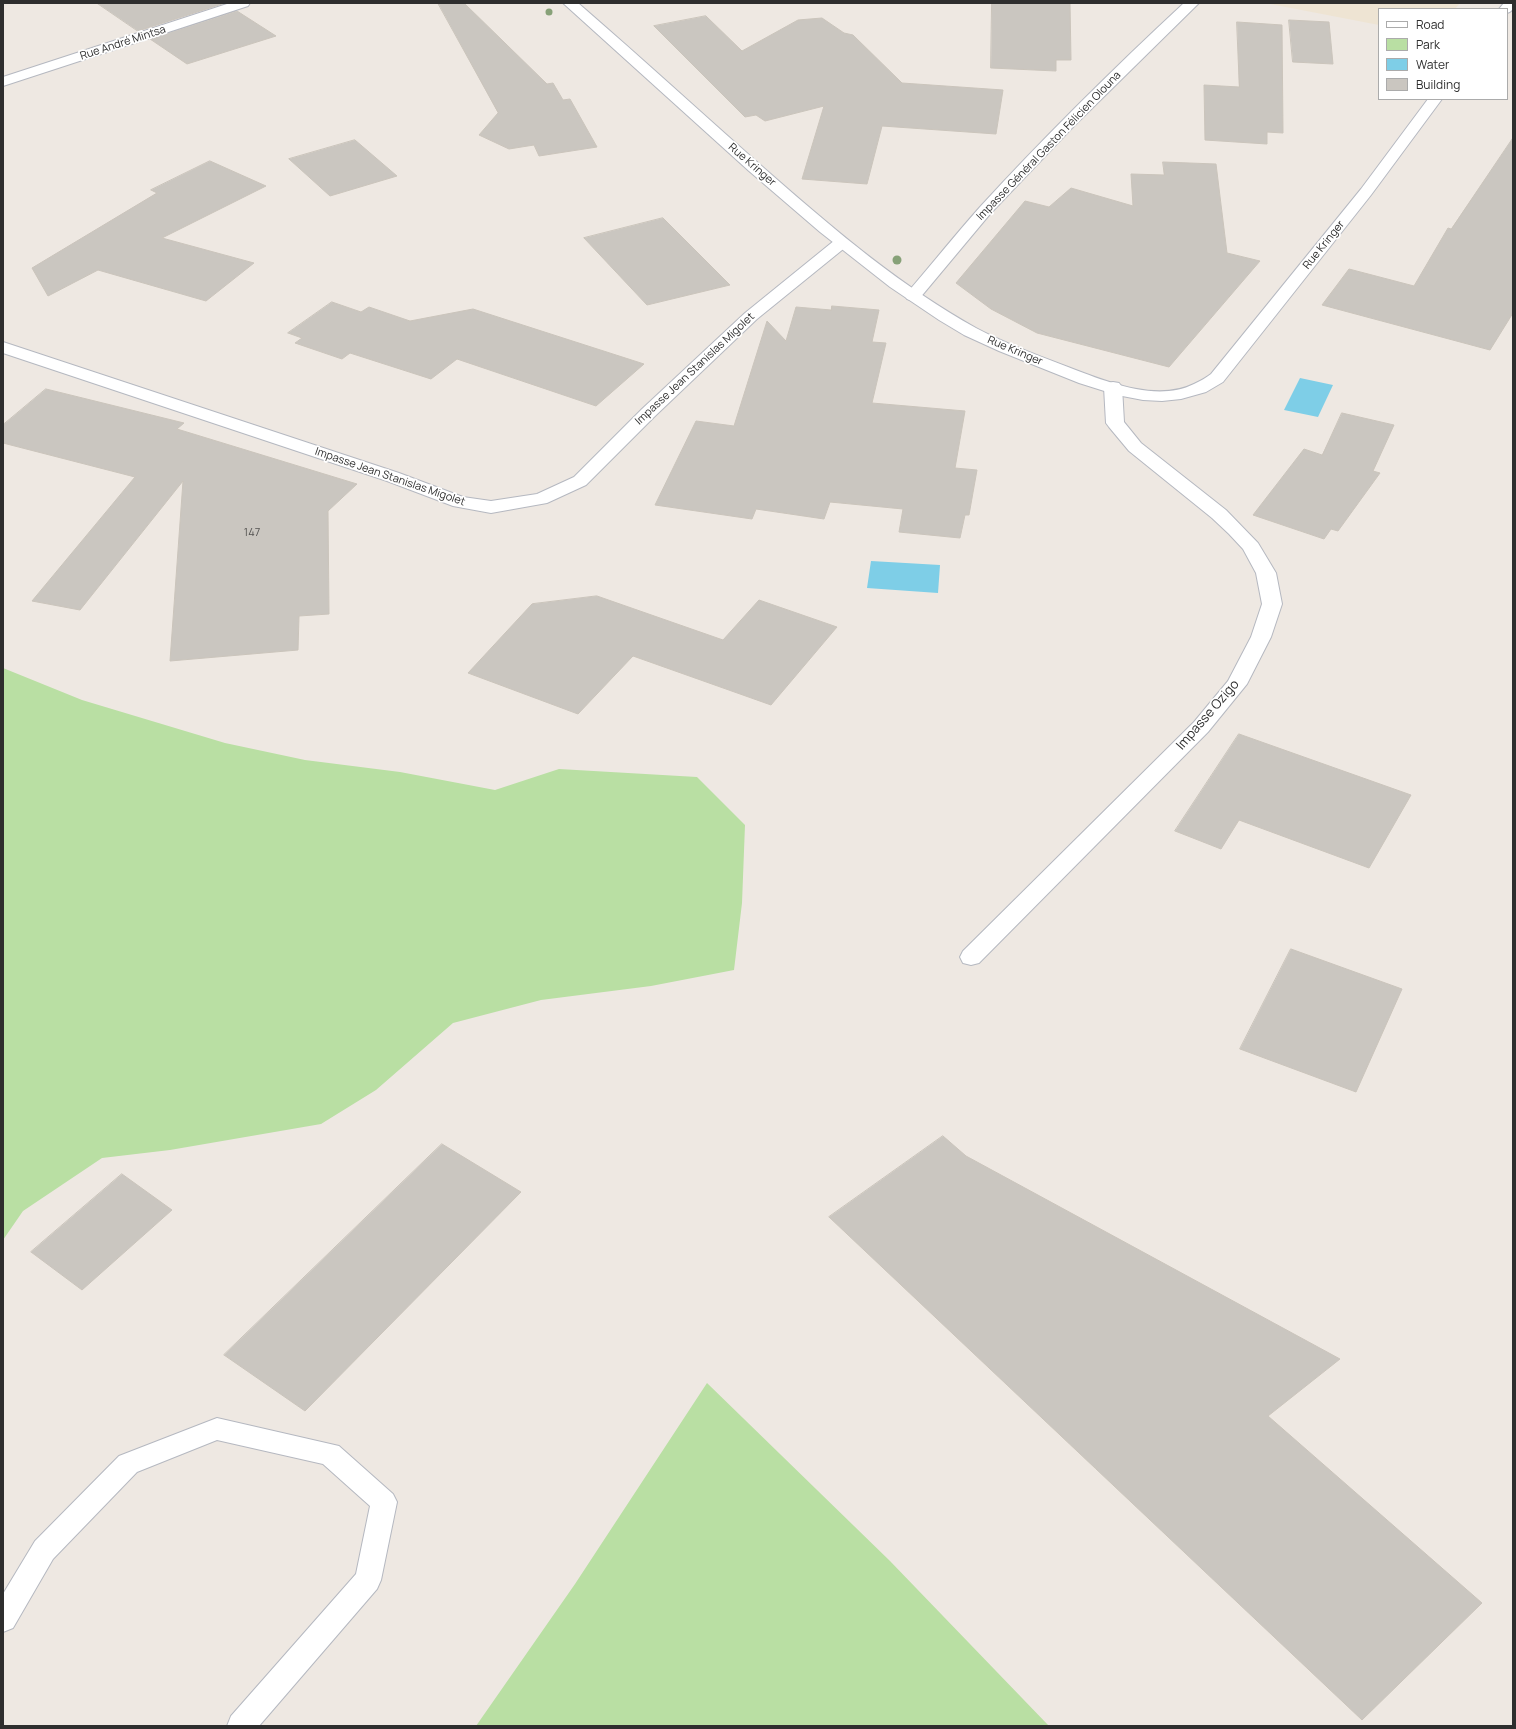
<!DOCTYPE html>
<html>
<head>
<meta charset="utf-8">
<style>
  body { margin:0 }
  #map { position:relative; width:1516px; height:1729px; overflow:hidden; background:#eee8e2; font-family:Manrope,sans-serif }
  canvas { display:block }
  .frame { position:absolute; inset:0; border:4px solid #2e2e2e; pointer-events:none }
  .legend { position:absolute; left:1378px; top:8px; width:130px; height:92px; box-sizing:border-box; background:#fff; border:1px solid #ababab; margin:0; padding:5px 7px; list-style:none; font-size:12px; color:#2e2e2e }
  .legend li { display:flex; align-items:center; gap:8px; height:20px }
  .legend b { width:20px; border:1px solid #ababab }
</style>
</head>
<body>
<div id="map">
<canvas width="1516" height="1729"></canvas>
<div class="frame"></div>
<ul class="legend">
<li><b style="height:5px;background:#fff"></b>Road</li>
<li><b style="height:11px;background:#b9dfa3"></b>Park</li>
<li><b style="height:11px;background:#7ecee7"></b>Water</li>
<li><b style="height:11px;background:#cac6c0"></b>Building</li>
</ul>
</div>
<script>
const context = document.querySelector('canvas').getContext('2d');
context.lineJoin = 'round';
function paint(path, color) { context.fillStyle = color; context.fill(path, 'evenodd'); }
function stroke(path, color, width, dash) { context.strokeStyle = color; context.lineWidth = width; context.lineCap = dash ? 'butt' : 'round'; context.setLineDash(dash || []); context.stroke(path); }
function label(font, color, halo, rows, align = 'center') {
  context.font = font + ' Manrope,sans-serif'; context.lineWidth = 3.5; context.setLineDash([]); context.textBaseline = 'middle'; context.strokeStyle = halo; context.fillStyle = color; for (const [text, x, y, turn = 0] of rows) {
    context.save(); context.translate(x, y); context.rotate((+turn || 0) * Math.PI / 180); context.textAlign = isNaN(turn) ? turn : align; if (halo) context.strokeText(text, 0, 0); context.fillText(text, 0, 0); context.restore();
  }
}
const education = new Path2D(`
  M1265,3h195l-5,6h-76v16z`);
const green = new Path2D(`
  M3,668l79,32 143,43 80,17 95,12 95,18 64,-21 138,8 48,48 -3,78 -8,67 -83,16 -110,14 -88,23 -77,67 -55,34 -151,26 -68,8 -79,53 -20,29z
  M707,1383l183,178 159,165h-573l99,-142z`);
const water = new Path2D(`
  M1300,378l33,7 -15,32 -34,-7z
  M871,561l69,4 -2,28 -71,-5z`);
const building = new Path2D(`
  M97,3h128l-87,28z
  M438,3h26l83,81 6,-1 10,17 7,-1 27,48 -58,9 -5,-11 -25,4 -30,-14 19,-22z
  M992,3h78l1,57h-15v11l-65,-3z
  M237,11l39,25 -89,28 -37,-25z
  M706,16l36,35 56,-31 24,-2 22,15 9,2 49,48 101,7 -7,44 -114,-8 -15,58 -65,-5 22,-73 -59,15 -9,-6 -11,2 -91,-91z
  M1289,20l40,2 4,42 -40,-2z
  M1237,22l45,3 1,108 -16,-1v12l-62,-4 -1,-55 35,2z
  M1513,138v175l-23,37 -168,-45 27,-36 65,17 34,-58 3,1z
  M355,140l42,36 -67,20 -41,-37z
  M210,161l56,25 -104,52 92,25 -48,38 -108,-31 -50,26 -16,-28 125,-75 -6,-3z
  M1163,162l53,2 11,89 33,8 -91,106 -132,-34 -46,-24 -35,-26 69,-82 24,6 22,-19 62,18 -2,-32 33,1z
  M663,218l67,67 -83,20 -63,-67z
  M332,302l29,10 8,-5 41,14 63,-12 171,55 -48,42 -139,-47 -26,20 -81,-26 -8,6 -47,-16 7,-5 -14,-5z
  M832,306l47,4 -7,32 14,1 -14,60 93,8 -10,57 22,2 -8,45h-4l-5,23 -61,-6 4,-23 -73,-7 -6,17 -68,-10 -4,10 -97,-14 41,-84 38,5 33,-105 19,20 10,-34 35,3z
  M46,389l138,34 -7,6 180,55 -29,27 1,103 -30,2 -1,34 -128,11 13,-180 -103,129 -48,-9 103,-124 -132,-34v-18z
  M1342,413l52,12 -21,46 7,2 -42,58 -7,-2 -7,10 -71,-24 51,-66 18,6z
  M597,596l126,44 36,-40 78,27 -66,78 -138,-49 -55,58 -110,-41 64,-69z
  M1239,734l172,61 -42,73 -130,-48 -18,29 -46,-18z
  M1291,949l111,40 -46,103 -116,-43z
  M943,1136l23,20 374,203 -72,57 214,187 -120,117 -533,-503z
  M442,1144l79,48 -216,219 -81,-56z
  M122,1174l50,36 -90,80 -51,-38z`);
const service = new Path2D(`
  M217,1418l122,28 54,48 4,8 -16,78 -4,9 -118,137h-32l4,-10 125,-142 14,-68 -47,-42 -106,-24 -80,32 -84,87 -40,69 -10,4v-38l32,-53 84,-85z`);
const minor = new Path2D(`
  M230,3h20l-2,3 -245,80v-9z
  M1184,3h15l-127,125 -82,86 -71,85 -6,2 -6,-2 -2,-3 2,-3c25,-29 48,-58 73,-86 65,-71 134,-139 204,-204z
  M841,238l6,2 2,3 -2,3 -90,73 -103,98 -68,68 -39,18 -56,10 -38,-7 -66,-25 -384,-128v-11l396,131 64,24 28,4 46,-7 37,-17 68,-68 103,-96 90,-73z
  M1113,382l6,1 3,4 2,35 17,21 85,67 32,33 18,30 6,31 -11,33 -24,47 -39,48 -229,231 -8,2 -8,-2 -3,-6 3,-6 231,-229 34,-41 23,-44 11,-33 -6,-31 -13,-24 -14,-15 -17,-16 -83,-67 -20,-24 -3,-4 -2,-36 3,-4z`);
const tertiary = new Path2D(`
  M563,3h15c66,57 130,116 195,173 64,56 129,111 203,152 30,16 61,27 92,39 37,14 88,36 126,17 6,-3 12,-6 17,-10l150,-185 67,-90h14l-71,96 -148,187 -17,10 -25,7 -19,2 -19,-1 -26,-5 -38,-12 -80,-32 -35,-16 -25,-15 -49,-33 -70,-55 -71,-61z
  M1504,3h9c0,6 0,8 -6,10v-4h-8z`);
const trees = [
  [549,12,3.5],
  [897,260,4.5]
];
const farStreetnames = [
  ["Rue André Mintsa",123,43,-18],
  ["Impasse Général Gaston Félicien Olouna",1049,146,-46],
  ["Rue Kringer",752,165,41],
  ["Rue Kringer",1324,245,-51],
  ["Rue Kringer",1015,351,23],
  ["Impasse Jean Stanislas Migolet",695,369,-43],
  ["Impasse Jean Stanislas Migolet",390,477,19]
];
const numberNames = [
  ["147",252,533]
];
const streetNames = [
  ["Impasse Ozigo",1208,715,-49]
];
paint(education, '#eee4d3');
paint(green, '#b9dfa3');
paint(water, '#7ecee7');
paint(building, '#cac6c0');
stroke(building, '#cac4bb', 1);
stroke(service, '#b5b8c0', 2);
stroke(minor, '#b5b8c0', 2);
stroke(tertiary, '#b5b8c0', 2);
paint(service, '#fff');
paint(minor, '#fff');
paint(tertiary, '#fff');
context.fillStyle = '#87a178';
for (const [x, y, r] of trees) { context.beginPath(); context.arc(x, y, r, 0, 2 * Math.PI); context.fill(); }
label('11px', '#2e2e2e', '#fff', farStreetnames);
label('11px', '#555452', null, numberNames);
label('13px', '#2e2e2e', '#fff', streetNames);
</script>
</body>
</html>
